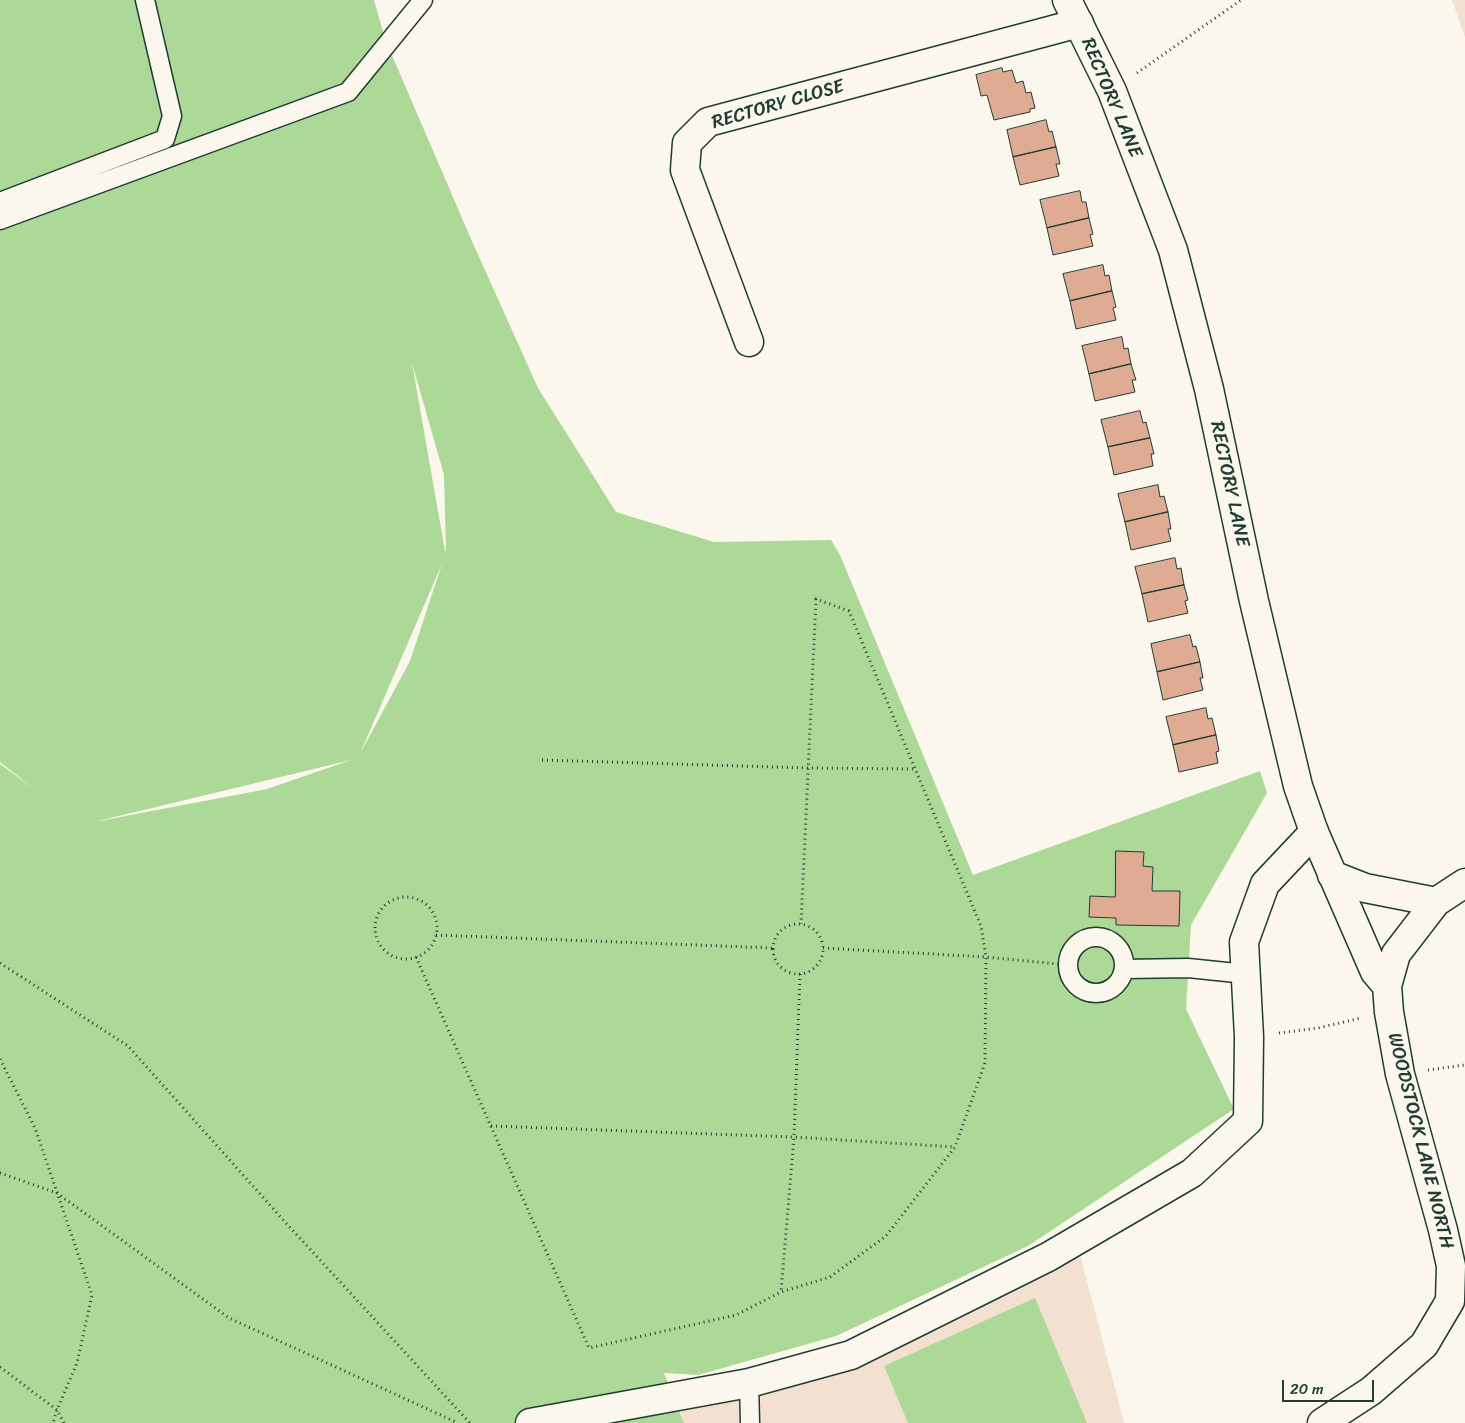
<!DOCTYPE html>
<html>
<head>
<meta charset="utf-8">
<style>
  body { margin:0 }
  #map { position:relative; width:1465px; height:1423px; overflow:hidden; background:#fbf7ec; font-family:Sriracha,sans-serif }
  canvas { display:block }
  .scale { position:absolute; left:1282px; top:1380px; width:92px; height:22px; box-sizing:border-box; border:2px solid #1f3d34; border-top:0; padding-left:6px; font-size:15px; line-height:18px; white-space:nowrap; color:#1f3d34; -webkit-text-stroke:4px #fbf7ec; paint-order:stroke }
</style>
</head>
<body>
<div id="map">
<canvas width="1465" height="1423"></canvas>
<div class="scale">20 m</div>
</div>
<script>
const context = document.querySelector('canvas').getContext('2d');
context.lineJoin = 'round';
function paint(path, color) { context.fillStyle = color; context.fill(path, 'evenodd'); }
function stroke(path, color, width, dash) { context.strokeStyle = color; context.lineWidth = width; context.lineCap = dash ? 'butt' : 'round'; context.setLineDash(dash || []); context.stroke(path); }
function label(font, color, halo, rows, align = 'center') {
  context.font = font + ' Sriracha,sans-serif'; context.lineWidth = 4; context.setLineDash([]); context.textBaseline = 'middle'; context.strokeStyle = halo; context.fillStyle = color; for (const [text, x, y, turn = 0] of rows) {
    context.save(); context.translate(x, y); context.rotate((+turn || 0) * Math.PI / 180); context.textAlign = isNaN(turn) ? turn : align; if (halo) context.strokeText(text, 0, 0); context.fillText(text, 0, 0); context.restore();
  }
}
const built = new Path2D(`
  M1452,0h13v37z
  M1080,1254l44,169h-440l-4,-13 200,-54z`);
const green = new Path2D(`
  M0,0h374l11,39 86,200 67,149 78,124 98,30 117,-2 9,15 133,320 287,-104 7,22 -76,132 -5,84 48,100 -206,137 -192,90 -138,39 -34,-2 20,50h-684v-659l34,25 -34,-27zM412,363l32,112 2,76h-1zM442,564l-32,97 -48,89v-1zM351,760l-84,29 -173,33z
  M1035,1298l52,125h-179l-24,-57z`);
const building = new Path2D(`
  M1002,68l1,4 9,-2 4,13 7,-2 3,12 5,-1 4,16 -5,1v3l-36,8 -7,-25 -6,1 -5,-21z
  M1046,120l3,12 3,-1 4,16 -43,10 -6,-27z
  M1056,147l4,17h-4l3,12 -39,9 -7,-28z
  M1080,191l2,11h4l3,16 -42,10 -7,-28z
  M1089,218l4,16 -3,1 3,11 -40,9 -6,-27z
  M1103,265l2,11 4,-1 3,16 -42,10 -7,-27z
  M1112,291l4,16 -3,1 3,12 -40,9 -6,-28z
  M1122,337l2,12 4,-1 3,16 -42,10 -7,-28z
  M1131,364l5,16h-4l3,12 -40,9 -6,-27z
  M1140,411l3,12 3,-1 4,16 -42,9 -7,-27z
  M1150,438l4,16h-3l2,12 -39,9 -6,-28z
  M1158,485l2,12 4,-1 4,16 -43,10 -7,-28z
  M1168,512l3,17h-3l3,12 -40,9 -6,-28z
  M1175,558l2,11 4,-1 3,17 -42,9 -7,-27z
  M1184,585l4,15 -3,1 3,12 -40,9 -6,-28z
  M1190,635l3,12 3,-1 4,16 -43,10 -6,-28z
  M1200,662l3,16h-3l3,12 -40,10 -6,-28z
  M1206,708l2,11 4,-1 4,17 -43,10 -7,-28z
  M1216,735l3,16 -3,1 2,11 -39,9 -6,-27z
  M1116,851l28,1 -1,14 10,1 -1,24h28l-1,35 -63,-1v-7l-27,-1 1,-21 25,1z`);
const path = new Path2D(`
  M1137,73l104,-73
  M542,760l266,8 107,1
  M375 928a31 31 0 1 1 62 0a31 31 0 1 1-62 0Z
  M773 949a25 25 0 1 1 50 0a25 25 0 1 1-50 0Z
  M436,935l337,13
  M823,948l163,9 82,8
  M416,957l173,391 147,-33 45,-23
  M0,963l128,83 157,176 185,201
  M800,974l-6,163 -13,155 49,-15 56,-41 69,-89 30,-84 1,-106 -5,-31 -132,-315 -33,-12 -15,325
  M1279,1033l39,-5 43,-10
  M0,1059l35,69 57,167 -15,68 -20,47 -4,13
  M1428,1070l37,-5
  M491,1126l303,11 161,10
  M0,1173l57,20 172,125 229,105
  M0,1367l57,43 7,13`);
const service = new Path2D(`
  M0,202l165,-63 7,-23 -27,-116
  M0,220l348,-128 75,-92
  M1068 965a28 28 0 1 1 56 0a28 28 0 1 1-56 0Z
  M1124,969l64,-1 58,6
  M749,1383l1,40`);
const minor = new Path2D(`
  M749,342l-64,-172 2,-27 21,-21 371,-99
  M530,1423l219,-40 102,-28 197,-98 144,-84 56,-52 1,-84 -5,-95 21,-58 49,-52`);
const tertiary = new Path2D(`
  M1067,0l45,91 61,159 36,139 45,212 44,185 16,46 61,140 12,14
  M1332,875l33,13 71,14
  M1322,1423l49,-32 53,-46 26,-44 1,-35 -8,-36 -43,-156 -11,-62 -2,-26 9,-32 40,-52 29,-19`);
const streetNames = [
  ["RECTORY LANE",1111,98,67],
  ["RECTORY CLOSE",778,105,-16],
  ["RECTORY LANE",1229,484,78],
  ["WOODSTOCK LANE NORTH",1420,1141,76]
];
paint(built, '#f3e0d1');
paint(green, '#acd998');
paint(building, '#dfab93');
stroke(building, '#1f3d34', 1);
stroke(service, '#1f3d34', 21);
stroke(minor, '#1f3d34', 31);
stroke(tertiary, '#1f3d34', 31);
stroke(path, '#1f3d34', 3, [1, 4]);
stroke(service, '#fbf7ec', 18);
stroke(minor, '#fbf7ec', 28);
stroke(tertiary, '#fbf7ec', 28);
label('19px', '#1f3d34', '#fbf7ec', streetNames);
</script>
</body>
</html>
